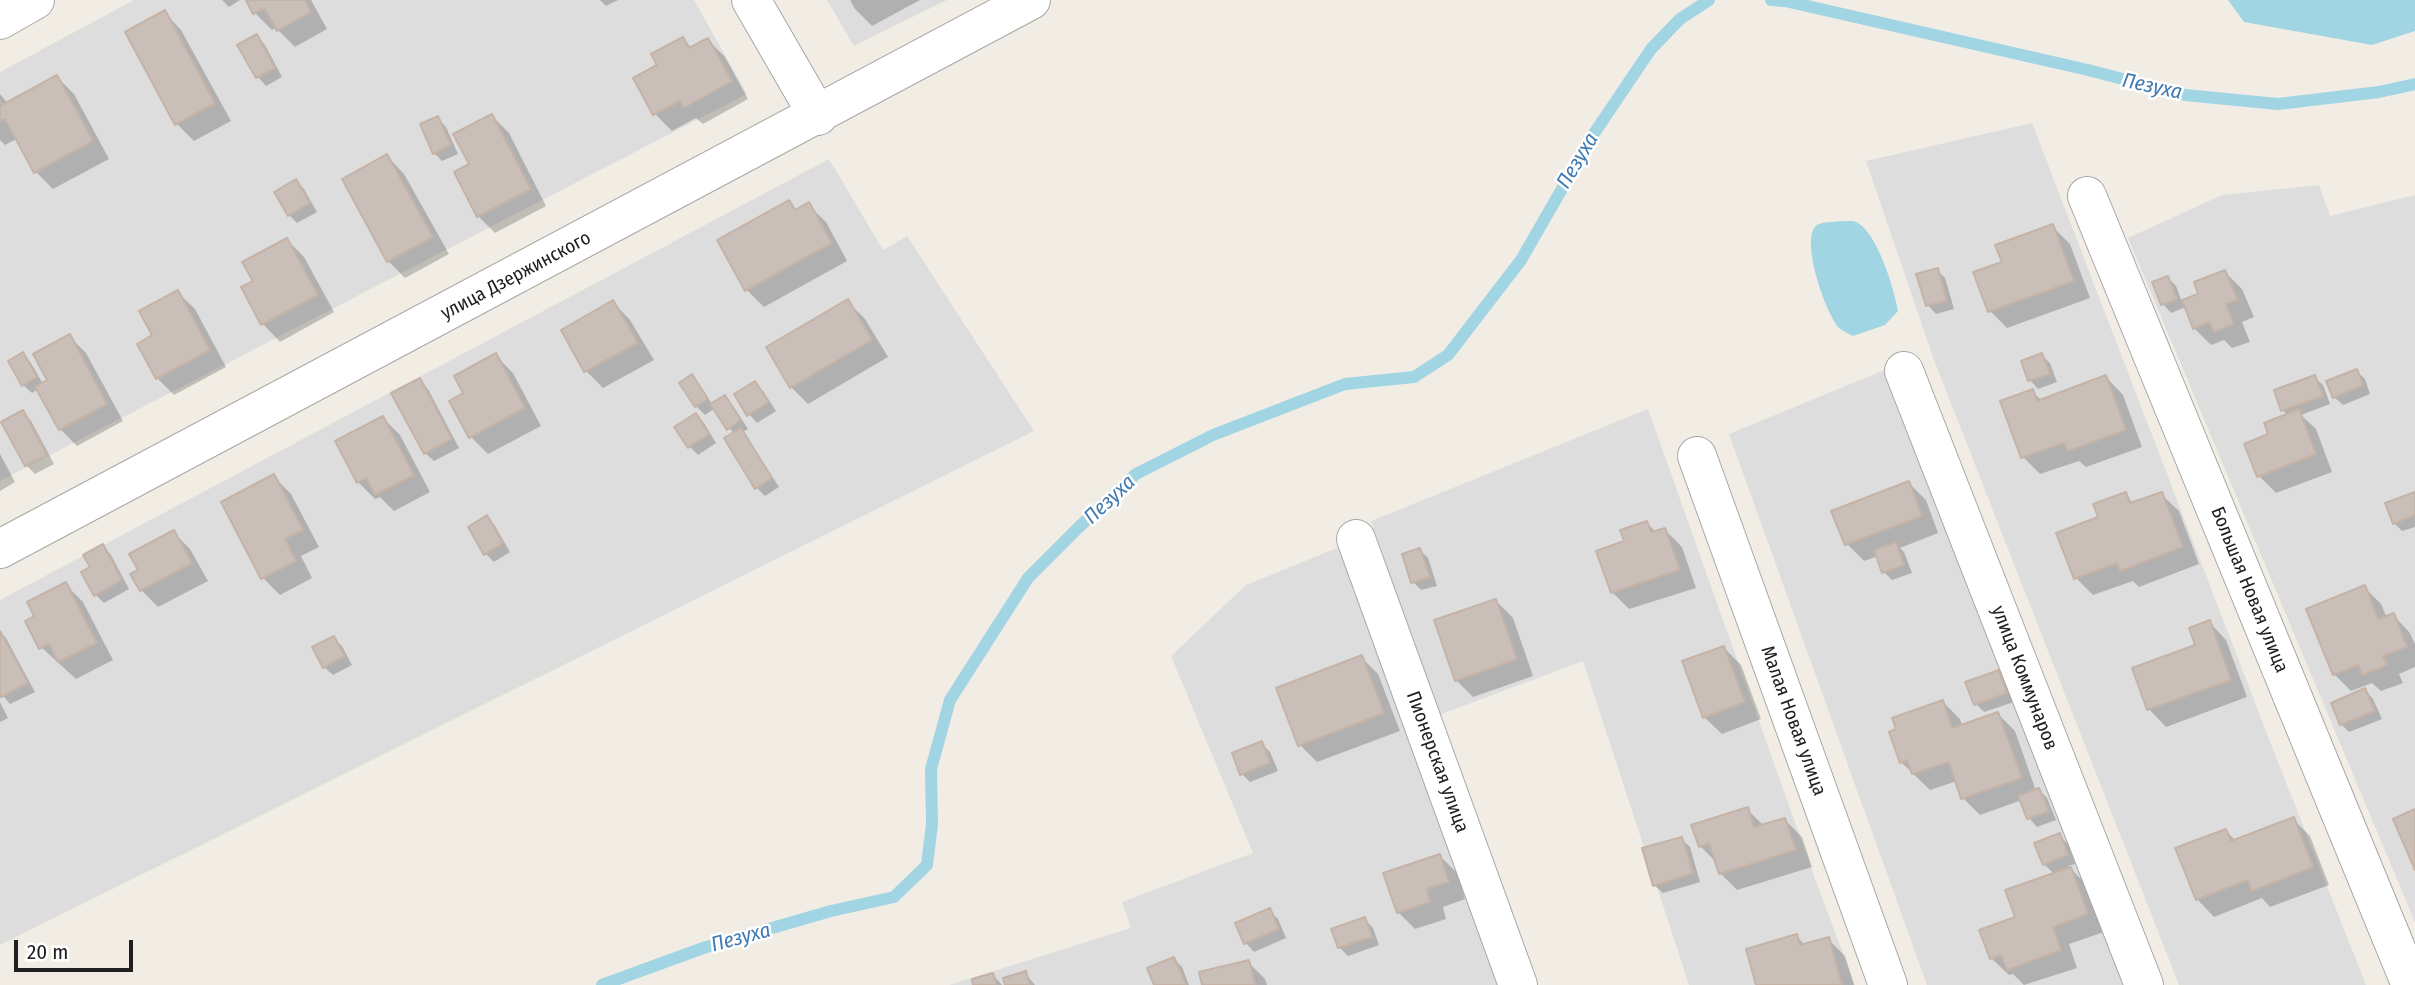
<!DOCTYPE html>
<html>
<head>
<meta charset="utf-8">
<style>
  body { margin:0 }
  #map { position:relative; width:2415px; height:985px; overflow:hidden; background:#f1ede5; font-family:"Fira Sans Condensed",sans-serif }
  canvas { display:block }
  .scale { position:absolute; left:14px; top:940px; width:119px; height:32px; box-sizing:border-box; border:4px solid #202020; border-top:0; padding-left:9px; font-size:21px; line-height:24px; white-space:nowrap; color:#202020; -webkit-text-stroke:5px #fff; paint-order:stroke }
</style>
</head>
<body>
<div id="map">
<canvas width="2415" height="985"></canvas>
<div class="scale">20 m</div>
</div>
<script>
const context = document.querySelector('canvas').getContext('2d');
context.lineJoin = 'round';
function paint(path, color) { context.fillStyle = color; context.fill(path, 'evenodd'); }
function stroke(path, color, width, dash) { context.strokeStyle = color; context.lineWidth = width; context.lineCap = dash ? 'butt' : 'round'; context.setLineDash(dash || []); context.stroke(path); }
function label(font, color, halo, rows, align = 'center') {
  context.font = font + ' "Fira Sans Condensed",sans-serif'; context.lineWidth = 5; context.setLineDash([]); context.textBaseline = 'middle'; context.strokeStyle = halo; context.fillStyle = color; for (const [text, x, y, turn = 0] of rows) {
    context.save(); context.translate(x, y); context.rotate((+turn || 0) * Math.PI / 180); context.textAlign = isNaN(turn) ? turn : align; if (halo) context.strokeText(text, 0, 0); context.fillText(text, 0, 0); context.restore();
  }
}
const residential = new Path2D(`
  M134,0h560l53,94 -747,387v-409z
  M827,0h120l-93,46z
  M2032,123l244,634 90,228h-187l-245,-625 -68,-199z
  M829,159l54,91 24,-14 127,195 -1034,514v-345z
  M2319,185l11,31 85,-21v727l-287,-684 94,-43z
  M1887,369l236,616h-196l-198,-551z
  M1648,409l171,481 36,95h-166l-106,-324 -144,54 -68,-194z
  M1342,546l161,439h-554l182,-57 -9,-26 131,-49 -82,-197 75,-71z`);
const water = new Path2D(`
  M2228,0h187v31l-43,14 -128,-23z
  M1853,221c22,4 42,69 45,90l-13,14 -32,11c-4,-2 -10,-5 -14,-8 -13,-14 -39,-88 -23,-102 4,-5 30,-5 37,-5z`);
const shadow = new Path2D(`
  M222,0h18l-11,7z
  M248,0h63l16,29 -32,18 -19,-19 -4,2 -17,-17z
  M600,0h18l-12,6z
  M850,0h70l-48,26 -17,-17z
  M164,12l17,18 50,91 -37,20 -17,-17z
  M257,36l8,9 17,32 -16,9 -8,-9 -18,-32z
  M683,39l9,9 16,-8 17,17 23,42 -45,25 -7,-6 -24,13 -17,-17 4,-49z
  M57,77l17,17 35,65 -56,30 -17,-17 -18,-34 -13,7 -5,-5v-46l8,10z
  M492,116l17,17 37,73 -51,27 -17,-17 -6,-51z
  M438,118l8,9 12,27 -16,7 -8,-8z
  M387,156l17,18 45,80 -44,24 -17,-17z
  M296,181l8,8 13,23 -20,11 -8,-8z
  M789,202l8,9 11,-6 18,17 21,39 -83,46 -17,-17z
  M2052,226l18,18 20,54 -83,30 -17,-17 14,-48z
  M287,240l17,17 30,55 -54,30 -17,-18 -19,-36 12,-6z
  M1937,270l8,8 9,31 -18,5 -8,-9z
  M2225,272l17,17 12,28 -12,5 8,20 -18,6 -8,-8 -13,5 -17,-17 -8,-21 -15,6 -8,-9 5,-26 8,8 6,16 19,-7z
  M177,292l18,17 31,58 -52,28 -17,-17z
  M613,302l17,18 24,40 -51,28 -17,-17 -23,-41z
  M848,302l17,17 23,38 -80,47 -17,-17z
  M69,336l17,17 37,68 -46,25 -17,-17 -22,-40 -6,4 -9,-8v-30l8,8 12,21 7,-3z
  M2041,355l9,8 7,19 -19,7 -8,-9 -7,-18z
  M496,356l17,17 28,53 -53,28 -17,-17 -19,-36 13,-7z
  M2356,371l9,8 5,15 -27,11 -9,-8z
  M692,377l21,28 11,-8 9,9 15,23 -5,3 36,55 -14,9 -8,-8 -23,-54 -19,-26 -10,7 -9,-9 -14,-23z
  M2106,377l17,18 19,52 -56,20 -7,-6 -39,13 -17,-17 9,-66 10,10z
  M2314,377l9,8 7,19 -29,11 15,14 16,43 -56,21 -17,-17 11,-41 18,-19 -5,-6z
  M420,381l8,8 31,59 -25,13 -9,-8z
  M755,383l8,8 13,20 -19,12 -8,-9z
  M23,412l8,9 23,43 -19,10 -9,-9z
  M695,415l9,8 12,20 -18,12 -8,-8z
  M383,418l17,17 30,57 -36,19 -14,-14 -5,2 -17,-17z
  M0,454l15,28 -15,9z
  M274,477l17,17 28,53 -18,9 11,22 -32,17 -17,-17z
  M1909,483l17,17 12,33 -38,15 4,4 8,21 -20,7 -8,-8 -6,-16 -14,5 -17,-17z
  M2125,494l9,10 27,-10 18,17 20,53 -60,23 -6,-6 -40,14 -17,-17 25,-60z
  M2415,494v33l-13,4 -8,-8z
  M487,517l8,9 15,26 -16,10 -9,-9z
  M1647,523l10,10 8,-3 17,17 14,41 -67,21 -17,-17 14,-50z
  M173,532l17,17 18,32 -50,26 -17,-17 -1,-20z
  M103,546l8,9 18,34 -25,14 -9,-9 -2,-27z
  M1420,550l8,8 9,28 -16,4 -8,-8z
  M66,585l17,17 30,58 -37,19 -35,-32 -4,-30z
  M2364,587l17,17 6,14 6,-3 17,18 5,11v23l-16,7 4,9 -22,8 -9,-8 -21,8 -17,-17z
  M1496,601l17,17 20,58 -60,21 -17,-17z
  M2209,622l17,18 21,57 -81,30 -17,-18 -15,-40 63,-23z
  M0,632l6,6 29,54 -25,12 -10,-12z
  M333,638l9,8 10,19 -19,10 -9,-8z
  M1724,648l17,17 20,54 -39,15 -18,-17z
  M1361,657l17,17 22,57 -83,31 -17,-17z
  M1998,672l9,9 7,21 -30,10 -8,-8z
  M2365,690l8,9 9,20 -33,13 -8,-8z
  M0,702l8,16 -8,4z
  M1943,702l17,17 2,7 36,-12 17,17 21,60 3,-1 8,8 9,22 -19,7 -8,-9 -7,-18 -42,15 -17,-17 -6,-17 -27,9 -29,-28z
  M1261,743l9,9 8,19 -28,11 -8,-8z
  M1747,809l17,17 21,-6 17,17 10,30 -75,23 -17,-17 -3,-10 -17,-17z
  M2293,819l17,17 19,49 -59,22 -8,-9 -48,19 -17,-18 29,-68 10,10z
  M2059,835l9,9 7,20 -7,2 20,20 16,46 -35,12 8,24 -53,17 -11,-11 -4,1 -18,-17 26,-40 38,-43 -11,-11z
  M1681,839l9,8 10,35 -37,11 -9,-8z
  M1440,856l17,17 8,26 -22,8 3,12 -31,10 -17,-17z
  M1269,910l9,9 8,19 -32,14 -8,-9z
  M1365,919l8,9 6,17 -31,11 -9,-9z
  M1796,936l9,9 23,-6 17,17 9,29h-96z
  M1174,959l8,8 7,18h-33z
  M1248,962l17,17 2,6h-63z
  M1025,973l10,12h-28z
  M993,975l9,10h-27z`);
const stream = new Path2D(`
  M1771,0l14,1 303,69 97,25 93,9 101,-12 36,-8
  M602,985l104,-38 125,-36 63,-14 33,-32 5,-41 -1,-55 19,-69 78,-122 50,-50 58,-54 77,-39 132,-51 69,-7 34,-22 73,-95 72,-125 58,-86 29,-30 29,-19`);
const building = new Path2D(`
  M246,0h59l6,12 -34,19 -13,-23 -11,6z
  M165,10l50,93 -40,22 -50,-93z
  M257,34l18,34 -19,10 -19,-33z
  M683,37l6,11 19,-10 24,43 -48,27 -4,-7 -27,14 -20,-37 24,-13 -6,-11z
  M57,75l36,66 -59,32 -29,-54 -5,2v-20l2,4z
  M492,114l39,75 -54,28 -23,-45 15,-8 -16,-30z
  M438,116l13,29 -18,9 -13,-30z
  M387,154l46,83 -46,25 -45,-83z
  M296,179l14,24 -22,13 -14,-24z
  M789,200l6,10 14,-8 23,41 -87,48 -28,-51z
  M2053,224l21,57 -86,31 -15,-40 29,-10 -7,-17z
  M287,238l31,57 -57,30 -20,-38 12,-6 -11,-19z
  M1938,268l9,33 -21,5 -10,-32z
  M2225,270l13,30 -12,4 8,20 -20,8 -5,-10 -16,7 -11,-29 16,-6 -4,-12z
  M2168,276l9,23 -16,6 -9,-23z
  M178,290l32,60 -54,29 -19,-35 15,-9 -13,-24z
  M848,299l24,41 -82,48 -24,-41z
  M613,300l25,43 -54,29 -23,-42z
  M70,334l37,70 -48,26 -24,-43 12,-7 -14,-26z
  M23,352l14,25 -15,9 -14,-25z
  M496,353l29,55 -56,30 -20,-37 14,-8 -9,-17z
  M2042,353l8,21 -22,7 -7,-20z
  M2357,369l6,16 -30,13 -7,-17z
  M692,374l16,25 -13,8 -16,-24z
  M2106,375l20,55 -58,21 -4,-8 -43,15 -21,-57 33,-12 4,12z
  M2315,375l8,21 -42,15 -7,-21z
  M420,378l32,61 -28,15 -33,-61z
  M755,381l14,21 -22,14 -13,-22z
  M725,395l16,25 -14,10 -17,-26z
  M2299,409l17,45 -59,23 -13,-33 24,-10 -4,-11z
  M23,410l24,45 -22,11 -24,-44z
  M696,413l13,21 -21,14 -14,-21z
  M383,416l31,59 -39,20 -9,-17 -9,5 -22,-42z
  M741,428l31,50 -17,11 -31,-51z
  M274,474l29,56 -18,9 11,22 -35,18 -40,-77z
  M1909,481l13,35 -77,29 -14,-34z
  M2126,492l4,11 32,-11 21,55 -63,24 -3,-8 -43,16 -18,-46 42,-16 -5,-13z
  M2415,492v23l-22,9 -8,-21z
  M487,515l16,28 -19,12 -16,-28z
  M1647,521l4,11 14,-4 15,42 -69,23 -15,-42 28,-10 -4,-11z
  M174,530l18,33 -52,28 -10,-17 8,-4 -9,-16z
  M1896,542l8,23 -22,8 -8,-23z
  M103,544l19,36 -28,16 -13,-24 9,-5 -7,-12z
  M1420,548l10,29 -19,6 -9,-29z
  M66,582l31,61 -39,19 -9,-18 -10,5 -14,-28 9,-5 -7,-14z
  M2365,585l13,34 16,-6 13,34 -24,9 4,9 -25,10 -4,-10 -25,10 -27,-66z
  M1496,599l21,60 -62,22 -21,-61z
  M2210,620l21,60 -84,30 -15,-42 63,-23 -6,-17z
  M0,631l28,52 -27,14 -1,-1z
  M334,636l11,20 -22,12 -11,-21z
  M1724,646l21,56 -42,16 -21,-57z
  M1362,655l22,58 -86,33 -22,-58z
  M1999,670l8,23 -33,12 -9,-23z
  M2365,688l10,23 -35,14 -9,-22z
  M1943,700l9,28 46,-16 24,66 -61,21 -12,-37 -37,12 -5,-14 -7,3 -11,-31 7,-3 -4,-11z
  M1262,741l8,22 -30,12 -8,-22z
  M2039,788l10,23 -22,8 -9,-23z
  M1748,807l6,20 31,-9 11,32 -77,24 -10,-31 -10,4 -8,-22z
  M2415,809v61l-22,-51z
  M2294,817l19,50 -61,24 -4,-11 -52,20 -21,-52 51,-19 5,12z
  M2060,833l8,22 -25,10 -9,-22z
  M1682,837l11,36 -40,13 -11,-38z
  M1440,854l9,28 -22,7 3,13 -33,11 -14,-40z
  M2071,867l17,47 -35,13 8,23 -54,20 -6,-15 -11,4 -11,-29 36,-13 -10,-27z
  M1270,908l9,21 -35,15 -9,-21z
  M1365,917l7,20 -34,11 -7,-19z
  M1797,934l3,11 29,-8 13,48h-86l-10,-36z
  M1174,957l12,28h-32l-7,-17z
  M1249,960l6,25h-53l-3,-13z
  M1026,971l4,14h-25l-2,-7z
  M993,973l4,12h-24l-1,-6z`);
const street = new Path2D(`
  M751,0l67,116
  M0,20l35,-20
  M2087,196l324,789
  M1904,371l240,614
  M1697,456l191,529
  M1356,539l162,446
  M0,549l1031,-549`);
const streetNames = [
  ["улица Дзержинского",516,276,-28],
  ["Большая Новая улица",2249,590,68],
  ["улица Коммунаров",2024,678,69],
  ["Малая Новая улица",1793,721,70],
  ["Пионерская улица",1437,762,70]
];
const waterNames = [
  ["Пезуха",2152,87,12],
  ["Пезуха",1578,161,-59],
  ["Пезуха",1110,500,-43],
  ["Пезуха",741,938,-15]
];
paint(residential, '#dedddd');
paint(water, '#a1d5e3');
paint(shadow, '#0003');
stroke(stream, '#a1d5e3', 12);
paint(building, '#cabfb8');
stroke(building, '#c4b3a6', 2);
stroke(street, '#a7a7a7', 40);
stroke(street, '#fff', 38);
label('19px', '#202020', '#fff', streetNames);
label('italic 21px', '#407ab2', '#fff', waterNames);
</script>
</body>
</html>
